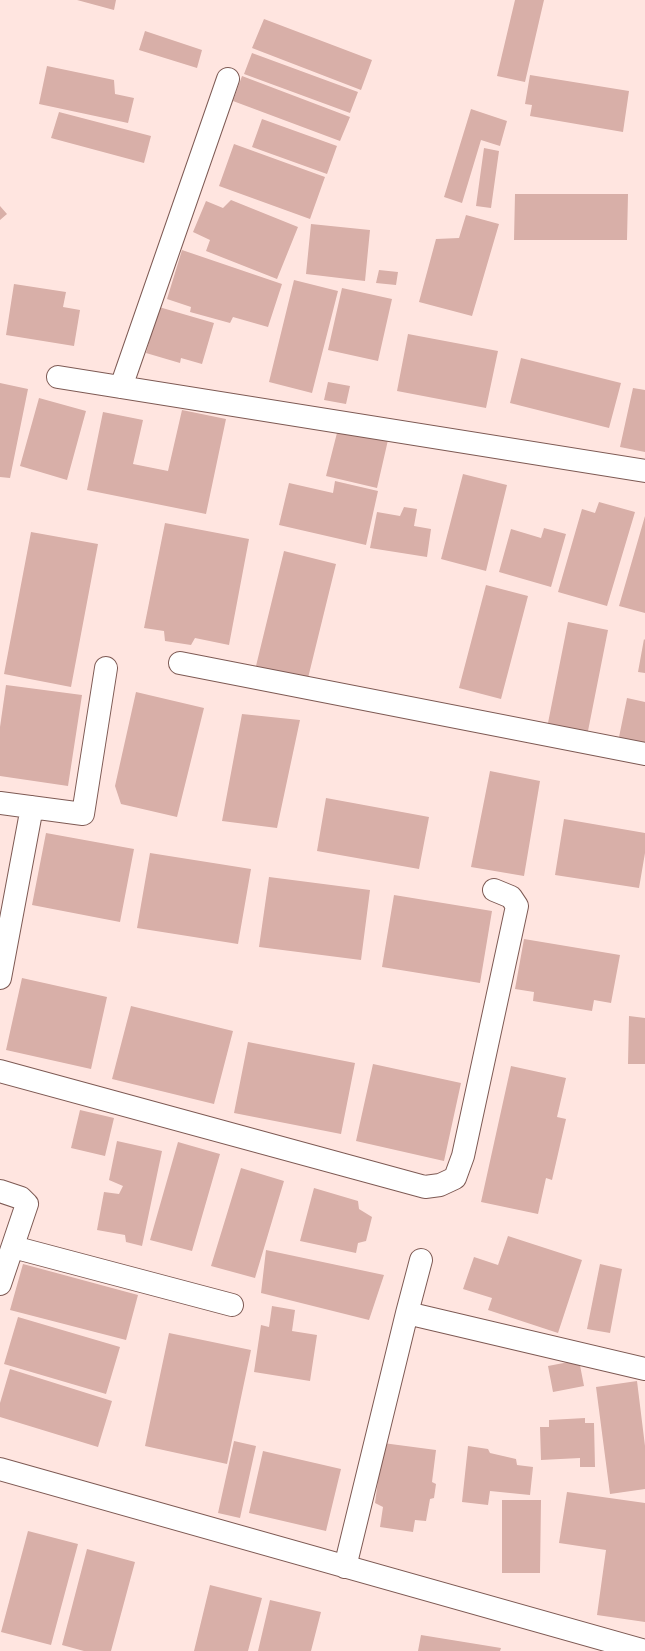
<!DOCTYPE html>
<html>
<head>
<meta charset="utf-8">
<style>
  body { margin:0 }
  canvas { display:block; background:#ffe5e0 }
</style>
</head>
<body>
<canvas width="645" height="1651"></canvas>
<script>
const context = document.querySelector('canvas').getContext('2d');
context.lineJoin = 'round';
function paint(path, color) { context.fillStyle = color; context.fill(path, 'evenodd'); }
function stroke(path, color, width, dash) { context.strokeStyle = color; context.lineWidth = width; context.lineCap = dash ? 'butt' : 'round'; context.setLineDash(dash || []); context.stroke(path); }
const building = new Path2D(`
  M77,0h39l-2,10z
  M515,0h29l-19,82 -28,-6z
  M264,19l108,41 -11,30 -109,-42z
  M145,31l57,19 -5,18 -58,-18z
  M252,53l106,39 -8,21 -106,-39z
  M47,66l67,14 1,14 19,4 -6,25 -89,-19z
  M530,75l99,16 -6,41 -93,-16 2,-11 -7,-1z
  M242,76l108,41 -10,24 -107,-40z
  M471,109l36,12 -7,25 -19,-6 -19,63 -18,-6z
  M59,112l92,24 -7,27 -93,-25z
  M262,119l75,27 -10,28 -75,-27z
  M234,144l91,33 -15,42 -91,-33z
  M484,148l15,3 -8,57 -15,-2z
  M515,194h113l-1,46h-113z
  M231,200l67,27 -21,52 -71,-28 4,-11 -17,-8 13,-31 17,7z
  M0,206l7,8 -7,6z
  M466,215l33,9 -27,92 -53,-14 17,-63 23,-1z
  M311,224l59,6 -5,51 -59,-7z
  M182,250l100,34 -14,43 -35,-10 -3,6 -40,-11 1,-5 -24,-8z
  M379,270l19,2 -2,13 -20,-2z
  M294,280l44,11 -26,102 -43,-11z
  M14,284l52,8 -3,15 17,3 -6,36 -68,-11z
  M342,288l50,11 -14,62 -50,-11z
  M159,307l55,16 -12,41 -21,-6 -1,5 -34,-10z
  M408,334l90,17 -12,57 -89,-17z
  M521,358l100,25 -12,45 -99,-25z
  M328,382l22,4 -4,18 -22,-4z
  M0,383l28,6 -18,89 -10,-1z
  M633,388l12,2v62l-25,-5z
  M39,398l47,13 -19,69 -47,-14z
  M182,410l44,9 -20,95 -119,-24 16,-78 40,8 -10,44 35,7z
  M338,429l50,11 -11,48 -51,-12z
  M463,474l44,11 -21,86 -45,-12z
  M335,481l43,10 -12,54 -87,-20 10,-42 44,10z
  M599,502l36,10 -28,94 -49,-14 24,-83 13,4z
  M404,507l13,2 -3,17 17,3 -4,28 -57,-9 7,-36 23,4z
  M645,516v97l-26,-7z
  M165,523l84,16 -20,106 -34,-7 -4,7 -26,-4 -1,-10 -20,-3z
  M544,528l22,6 -15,53 -52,-15 12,-43 30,9z
  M31,532l67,12 -27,143 -67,-13z
  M284,551l52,13 -28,114 -52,-12z
  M486,585l42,11 -27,103 -42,-11z
  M568,622l40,8 -21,106 -40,-8z
  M644,639l1,1v33l-7,-1z
  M6,685l76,10 -14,91 -68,-10v-49z
  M136,692l68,16 -27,109 -56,-13 -6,-18z
  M627,698l18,4v45l-27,-5z
  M242,714l58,6 -23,108 -55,-7z
  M490,771l50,10 -16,95 -53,-9z
  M326,798l103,19 -10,52 -102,-18z
  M564,819l81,14v20l-6,35 -84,-13z
  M46,833l88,16 -14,73 -88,-17z
  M150,853l101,16 -13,75 -101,-16z
  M269,877l101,13 -9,70 -102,-13z
  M394,895l98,16 -12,72 -98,-16z
  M524,939l96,16 -9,48 -17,-3 -2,11 -59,-10 1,-9 -19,-3z
  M22,978l85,19 -16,72 -85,-19z
  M131,1006l102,25 -19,73 -102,-25z
  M629,1016l16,2v46h-17z
  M248,1042l107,21 -14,71 -107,-21z
  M373,1064l88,19 -17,78 -88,-20z
  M511,1066l55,12 -9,39 9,2 -14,61 -6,-2 -8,36 -57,-12z
  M80,1110l34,8 -9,38 -34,-8z
  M117,1141l45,10 -20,95 -16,-4 -1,-7 -28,-5 7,-38 15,2 4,-8 -14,-6z
  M178,1142l42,12 -28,97 -42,-11z
  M241,1168l43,13 -29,97 -44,-12z
  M314,1188l44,13 1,8 13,8 -6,24 -8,2 -2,10 -56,-12z
  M508,1236l74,24 -24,73 -70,-23 4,-12 -29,-9 11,-32 24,8z
  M266,1250l118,25 -15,45 -108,-27z
  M23,1264l115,31 -12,45 -116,-30z
  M600,1264l22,5 -12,64 -23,-4z
  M272,1306l23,4 -3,21 25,4 -7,46 -56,-9 7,-47 8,2z
  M18,1317l102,30 -14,47 -102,-30z
  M169,1333l82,17 -24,114 -82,-18z
  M579,1360l5,26 -31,6 -5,-26z
  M10,1369l102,32 -14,46 -98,-30v-14z
  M637,1381l8,65v43l-35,5 -14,-107z
  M585,1418v5h9l1,44h-15v-9l-39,2 -1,-33h9v-7z
  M234,1441l22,5 -16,72 -22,-5z
  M383,1443l53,7 -4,32 4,2 -2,14 -4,1 -4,22 -11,-1 -2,12 -33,-5 3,-20 -8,-4z
  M468,1446l20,3 2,4 26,6 1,6 16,2 -3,28 -40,-4 -2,14 -26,-3z
  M263,1451l78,18 -15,62 -77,-18z
  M567,1492l78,11v119l-48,-7 9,-65 -47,-7z
  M502,1500h39l-1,73h-38z
  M28,1531l50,13 -27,101 -50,-13z
  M87,1549l48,13 -24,89h-27l-22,-6z
  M210,1585l52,13 -14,53h-54z
  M270,1600l51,12 -10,39h-53z
  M421,1635l80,13 -1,3h-82z`);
const minor = new Path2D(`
  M58,377l587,94
  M121,387l107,-308
  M180,663l465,91
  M0,803l83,11 23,-146
  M0,978l32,-171
  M0,1071l425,116 15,-2 15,-7 8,-22 54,-250 -6,-9 -17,-7
  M0,1191l21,7 6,6 -27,80
  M13,1247l219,58
  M407,1313l238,56
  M0,1469l645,182
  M345,1567l62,-254 14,-53`);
paint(building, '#d8afa8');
stroke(minor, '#7e5a54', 24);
stroke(minor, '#fff', 22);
</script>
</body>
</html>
